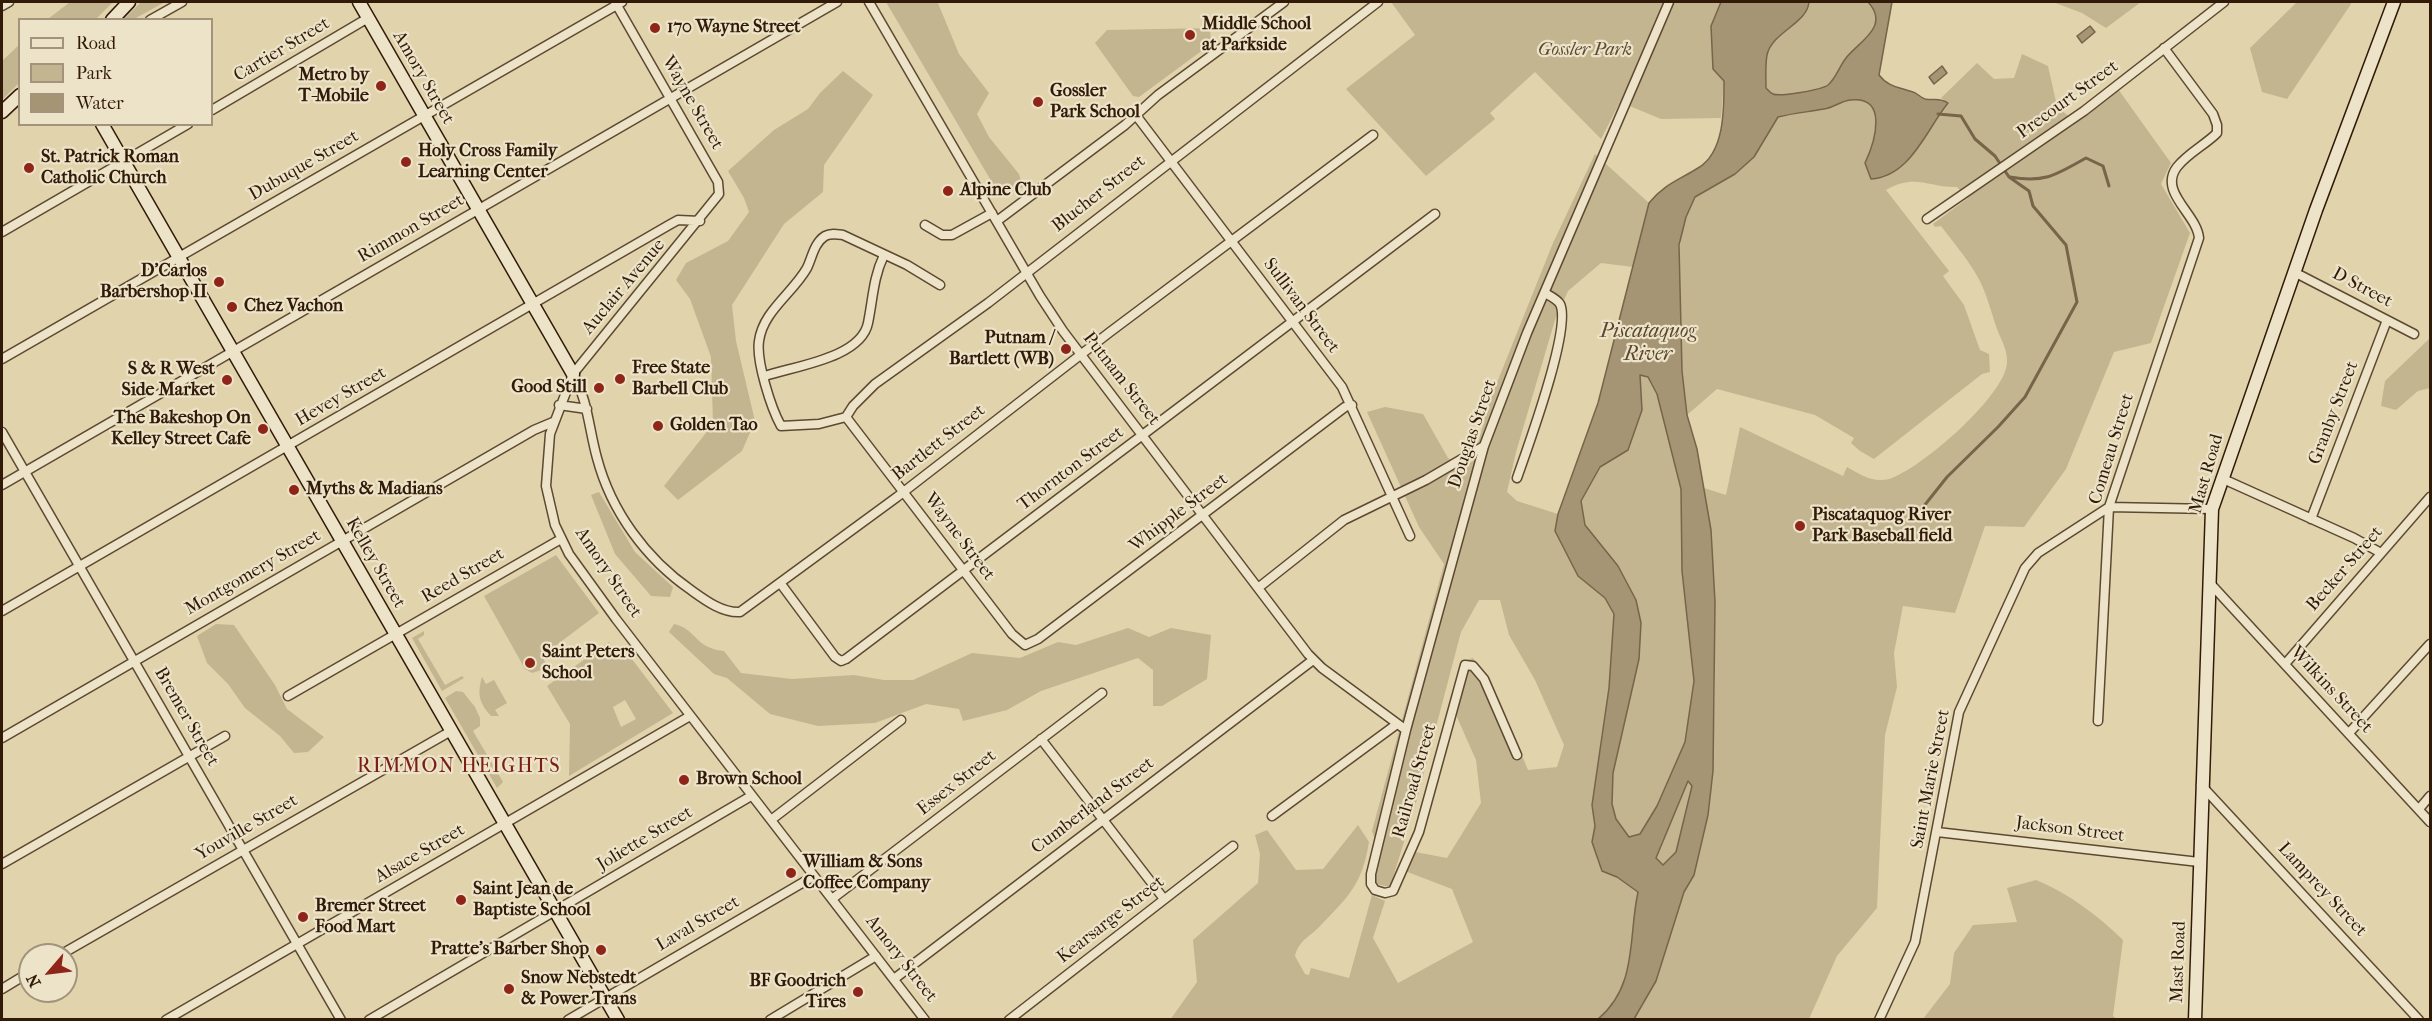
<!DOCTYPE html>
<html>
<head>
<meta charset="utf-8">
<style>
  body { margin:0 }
  #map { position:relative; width:2432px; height:1021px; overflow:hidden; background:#e1d4ac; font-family:"IM FELL French Canon",serif }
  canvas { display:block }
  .frame { position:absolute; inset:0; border:3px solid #311b08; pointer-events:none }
  .legend { position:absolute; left:18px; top:18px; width:195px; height:108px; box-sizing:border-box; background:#ece3c9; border:2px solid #a1937c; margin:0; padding:8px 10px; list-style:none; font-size:18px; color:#311b08 }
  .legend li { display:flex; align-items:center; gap:12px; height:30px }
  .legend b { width:30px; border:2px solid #a1937c }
  .north { position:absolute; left:18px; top:943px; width:60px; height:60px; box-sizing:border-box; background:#ece3c9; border:2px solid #a1937c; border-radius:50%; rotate:242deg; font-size:16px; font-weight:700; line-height:24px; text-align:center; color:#311b08 }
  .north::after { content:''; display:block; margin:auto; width:21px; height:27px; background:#8f2418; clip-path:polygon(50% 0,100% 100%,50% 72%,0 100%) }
</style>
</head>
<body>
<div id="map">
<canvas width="2432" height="1021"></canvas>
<div class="frame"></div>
<ul class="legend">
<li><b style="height:8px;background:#ece3c9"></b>Road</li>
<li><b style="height:16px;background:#c3b590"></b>Park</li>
<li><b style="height:16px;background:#a59574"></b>Water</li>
</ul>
<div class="north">N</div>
</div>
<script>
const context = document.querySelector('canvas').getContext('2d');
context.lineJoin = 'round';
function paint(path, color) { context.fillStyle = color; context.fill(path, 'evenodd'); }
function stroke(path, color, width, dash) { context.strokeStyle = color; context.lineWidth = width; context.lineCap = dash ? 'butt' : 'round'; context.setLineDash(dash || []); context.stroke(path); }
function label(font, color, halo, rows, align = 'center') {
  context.font = font + ' "IM FELL French Canon",serif'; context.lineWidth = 4.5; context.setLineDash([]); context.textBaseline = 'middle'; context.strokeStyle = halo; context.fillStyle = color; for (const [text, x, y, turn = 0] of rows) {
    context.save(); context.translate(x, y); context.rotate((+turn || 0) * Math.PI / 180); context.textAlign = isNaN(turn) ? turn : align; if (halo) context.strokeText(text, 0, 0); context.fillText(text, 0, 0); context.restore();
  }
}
const green = new Path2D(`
  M70,2h43l-17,17h-48z
  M141,2h24l-31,17h-10z
  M886,2h55l-3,1 21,51 30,39 -12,21 12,23 30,37 4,13 -23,9z
  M1391,2h330l-10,24 13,55 -3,37 -60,1 -41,-17 -19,37 -66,-67 -45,41 5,6 -69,57 -80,-87 69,-54z
  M1809,2h59c23,25 -10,40 -22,56 -8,9 -10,23 -22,29 -9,5 -39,8 -50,8l-8,-7c0,-10 -1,-22 1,-32 5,-24 37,-32 42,-54z
  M2053,2h88l-35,26 -24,-15z
  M2297,2h54v2l-64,95 -25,-7 -12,-44z
  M1210,28l1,16 -72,53 -6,-1 -38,-53 12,-13z
  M19,45v38l-17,17v-39z
  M2022,54l26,12 9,40 18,16 43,-33 53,74 -10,21 29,49 -39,110 -37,9 -48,117 -42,58 -39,-1 -30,87 -52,-7 -9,47 3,34 -12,48 -8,173 -40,48 -28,63 -175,1 22,-39 28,-89 10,-17 14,-60 5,-44 2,-93 -4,-148 -7,-42 22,7 14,-68 103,49 4,-9c14,8 26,16 42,12 31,-9 121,-87 118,-119 0,-10 -6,-21 -10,-31 -6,-17 -11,-39 -21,-55 -10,-17 -23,-32 -35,-48l-6,1 -2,-3 35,-26 -11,-11c-29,1 -41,-14 -71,3l63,81 -6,5 21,29 16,45 9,4 1,18 -8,2 -108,85 -14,-8 -9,-8 3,-5 -39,-23 -98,-26 -30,26c-6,-48 -20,-179 7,-217 8,-11 28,-16 39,-24 21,-14 32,-35 45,-57 16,-4 30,-5 46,-8 9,-1 17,-8 26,-9 39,-5 25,42 15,63l17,15 21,-12 45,-63 -7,-5 36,-35 17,16 20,-1z
  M843,71l30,24 -49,70 -1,27 -39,32 -52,81 4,36 19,80 -13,30 -64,49 -14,-14 49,-62 -2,-67 -21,-58 -14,-19 10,-17 42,-22 21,-29 -5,-14 -16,-27 46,-41 34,-21 12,-16z
  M1595,154l54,49 -16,64 -32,-4 -33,28 -13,29 -39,132 -9,40 10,9 41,13 -3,17 23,45 27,22 9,16 -5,74 -17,117 3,21 -3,16 10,29 15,6 21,15c-10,45 0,94 -40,127l-428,1 27,-38 -4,-42 65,-57 2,-29 -5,-19 12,-5 29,40 27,-1 35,-44 11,17c-7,42 -19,53 -48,83 -11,12 -22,15 -26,31l10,18 4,1 2,-7 38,10 23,-83 13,6 -12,37 25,45 75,-41 -21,-53 -47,-18 5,-20 37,7 34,-55 -5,-43 -24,-54 11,-45 10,-3 25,39 30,73 29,-3 7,-22 -29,-65 -26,-45 -9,-35h-21l-18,32 -45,171 -26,84 -14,-3 -2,-7 6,-22 -8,-24 72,-267 -25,-37 -52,-115 18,-5 38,7 25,44 14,8 11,-5 17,-61 63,-157z
  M2430,338v50l-12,3 -22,19 -15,-4 4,-25z
  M1640,375l8,2 9,17 24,95 1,82 12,110 -9,61 -28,64 -17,28 -12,3 -12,-18 -4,-15 1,-31 26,-114 -3,-59 -18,-34 -33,-41 -4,-24 19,-34 28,-18 14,-39z
  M599,492l36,60 38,35 -3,10 -19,-1 -36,-42 -24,-59z
  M556,555l43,58 -57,43 6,12 -16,5 -7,-4 -41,-73z
  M216,624l18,1 41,60 12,24 37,28 -16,15 -14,1 -14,-17 -35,-28 -17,-24 -21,-21 -10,-27z
  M674,624c23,5 20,24 50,27l17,22 51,6 62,-4 30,5h29l59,-27 48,5 38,-16 18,3 52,-17 21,9 22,-9 40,7 -4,44 -45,27h-9v-36l-15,-12 -97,33 -34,19 -44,11 -4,-12 -33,-5 -51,19 -57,3 -48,-12 -43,-36 -13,-4 -45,-42z
  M424,631v4l-6,4 27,46 17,-9 2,2 -22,13 -30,-53z
  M609,642l5,9 8,-5 51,67 -104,63 1,-52 -23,-38zM625,700l11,19 -15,8 -8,-20z
  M482,677l4,7 8,-4 13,23 -12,7 4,6h-8c-12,-13 -14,-22 -9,-39z
  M456,691l7,1 12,15 5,11v8l-7,5 30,51 -6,6 -52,-90z
  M1687,781l5,5 -16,66 -13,13 -8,-7z
  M2036,880c34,14 61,35 87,60l-10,76 4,3h-194l27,-35 4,-31 19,-28 44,-3 -10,-34z`);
const water = new Path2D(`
  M1721,2h88c-2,22 -37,30 -42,53 -2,11 -1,23 -1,33 2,2 4,5 7,6 7,3 48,-4 55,-9 8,-7 11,-18 18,-27 12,-16 45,-31 22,-56h24l-13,73c9,12 20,12 34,17 4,1 8,6 12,7 9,2 14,-2 23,4 -22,27 -37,73 -77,76l-6,-16c10,-21 24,-68 -15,-63 -9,1 -17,8 -26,9 -16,3 -30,4 -46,8l-24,40 -19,17 -40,23 -9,20 -7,28 3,126 5,44 10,34 14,81 4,72 -2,169 -5,44 -14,60 -10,17 -28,89 -22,38h-36c40,-33 30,-82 40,-127l-21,-15 -15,-6 -10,-29 3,-16 -3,-21 17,-117 5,-74 -9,-16 -27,-22 -23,-45 3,-17 40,-111 51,-200c14,-18 30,-23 49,-35 27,-16 26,-60 26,-87l-11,-12 -2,-43zM1640,375l8,2 9,17 24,95 1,82 12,110 -9,61 -28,64 -17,28 -11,3 -13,-18 -4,-15 1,-31 26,-114 2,-36 -5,-23 -18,-34 -33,-41 -4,-24 19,-34 28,-17 14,-40zM1688,781l4,5 -16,66 -13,13 -7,-7z
  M2090,26l5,6 -13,11 -5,-7z
  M1942,66l5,7 -13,11 -5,-7z`);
const stream = new Path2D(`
  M2010,177c35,6 46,-2 76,-19l17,8 6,20
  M1920,511l27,-34 51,-50 27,-30 52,-95 -11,-57 -33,-39 -4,-15 -20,-14 -14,-21 -20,-17 -14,-23 -23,-2`);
const street = new Path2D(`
  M615,2l103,180 1,12 -146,180 -23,60 -4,52 9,39 14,29 47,65 309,401
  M869,2l171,294 23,35 245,323 14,14 84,62
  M2,6l7,-4
  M150,20l32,-18
  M212,110l156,-92
  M1135,114l207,273 68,149
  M1927,219l157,-108 140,-109
  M997,221l128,-96 33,-30 126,-93
  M925,225l17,10h10l40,-22
  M2,232l186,-108
  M2294,272l120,62
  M2,359l620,-357
  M573,374c15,26 16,56 24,84 14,53 49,101 94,132 14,10 31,23 49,22l157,-115 213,-165 263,-197
  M765,376c30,-10 96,-18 103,-53 5,-24 5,-45 16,-68
  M559,405l28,4
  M846,417l166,217 13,11 13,-6 307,-232 7,-2
  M846,417l7,-11 22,-22 113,-81 390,-301
  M846,417l-27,7 -38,2c-10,-18 -25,-65 -22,-85 4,-30 34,-48 48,-73 5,-10 7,-25 18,-32 6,-3 11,-2 18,-1l64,30 33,20
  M2,432l339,588
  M1517,478c10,-29 55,-150 43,-174 -3,-5 -10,-8 -15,-11
  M2221,478l133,60 27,15
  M2,485l835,-483
  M2311,519l76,-199
  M2208,581l222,241
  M781,584l54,73 6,4 5,-2 589,-445
  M1258,588l86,-68 82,-40 58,-34
  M2,611l667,-386 9,-5 22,1
  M2285,664l145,-167
  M288,696l273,-157
  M2098,721l11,-214 90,-269c-2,-24 -41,-46 -22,-71 11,-14 28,-22 40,-34v-8l-4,-11 -49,-66
  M2349,733l81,-89
  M2,738l532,-308 19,-8
  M1041,739l123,160
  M1517,755l-33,-76 -11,-13 -8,-1 -46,167 -26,59 -8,2 -10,-3 -4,-6v-10l35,-144 78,-284 43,-113 142,-331
  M2201,785l218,235
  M2419,809l11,-13
  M1272,816l125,-92
  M771,820l130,-100
  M1937,832l262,30
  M2,864l223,-128
  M832,899l270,-206
  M60,955l391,-224
  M894,979l419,-319
  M2,989l28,-17
  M166,1020l524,-304
  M369,1020l382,-224
  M568,1020l246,-144
  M770,1020l106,-64
  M1009,1020l224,-174
  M1879,1020l36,-78 44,-230 66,-144 13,-15 71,-46 103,2`);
const secondary = new Path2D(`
  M359,2l214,372
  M112,20l17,-18
  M2,112l18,-17
  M102,124l516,896
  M2195,1020l17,-511 104,-299 78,-208`);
const markers = [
  [655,28,6,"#8f2418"],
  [1190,35,6,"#8f2418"],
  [381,86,6,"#8f2418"],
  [1038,102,6,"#8f2418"],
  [406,162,6,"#8f2418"],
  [29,168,6,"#8f2418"],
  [948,191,6,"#8f2418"],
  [219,282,6,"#8f2418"],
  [232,307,6,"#8f2418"],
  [1066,349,6,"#8f2418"],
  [620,379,6,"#8f2418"],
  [227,380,6,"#8f2418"],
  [599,388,6,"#8f2418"],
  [658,426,6,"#8f2418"],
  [263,429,6,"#8f2418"],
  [294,490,6,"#8f2418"],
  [1800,526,6,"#8f2418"],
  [530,663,6,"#8f2418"],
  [684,780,6,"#8f2418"],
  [791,873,6,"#8f2418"],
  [461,900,6,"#8f2418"],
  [303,917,6,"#8f2418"],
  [601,950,6,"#8f2418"],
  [509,989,6,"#8f2418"],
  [858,992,6,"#8f2418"]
];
const poiNames = [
  ["Middle School",1202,25],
  ["at Parkside",1202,46],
  ["170 Wayne Street",667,28],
  ["Metro by",369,76,"right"],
  ["T-Mobile",369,97,"right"],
  ["Gossler",1050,92],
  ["Park School",1050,113],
  ["Holy Cross Family",418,152],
  ["Learning Center",418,173],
  ["St. Patrick Roman",41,158],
  ["Catholic Church",41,179],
  ["Alpine Club",960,191],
  ["D'Carlos",207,272,"right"],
  ["Barbershop II",207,293,"right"],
  ["Chez Vachon",244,307],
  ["Putnam /",1054,339,"right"],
  ["Bartlett (WB)",1054,360,"right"],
  ["Free State",632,369],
  ["Barbell Club",632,390],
  ["S & R West",215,370,"right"],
  ["Side Market",215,391,"right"],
  ["Good Still",587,388,"right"],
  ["The Bakeshop On",251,419,"right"],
  ["Kelley Street Cafe",251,440,"right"],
  ["Golden Tao",670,426],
  ["Myths & Madians",306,490],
  ["Piscataquog River",1812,516],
  ["Park Baseball field",1812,537],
  ["Saint Peters",542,653],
  ["School",542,674],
  ["Brown School",696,780],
  ["William & Sons",803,863],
  ["Coffee Company",803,884],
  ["Saint Jean de",473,890],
  ["Baptiste School",473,911],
  ["Bremer Street",315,907],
  ["Food Mart",315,928],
  ["Pratte's Barber Shop",589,950,"right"],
  ["Snow Nebstedt",521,979],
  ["& Power Trans",521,1000],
  ["BF Goodrich",846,982,"right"],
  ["Tires",846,1003,"right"]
];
const streetNames = [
  ["Cartier Street",282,50,-31],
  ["Amory Street",423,78,60],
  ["Precourt Street",2068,100,-36],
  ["Wayne Street",692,103,60],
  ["Dubuque Street",304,166,-30],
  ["Blucher Street",1099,194,-38],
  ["Rimmon Street",411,229,-30],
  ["Auclair Avenue",624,287,-50],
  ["D Street",2362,288,28],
  ["Sullivan Street",1301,306,53],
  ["Putnam Street",1121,379,52],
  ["Hevey Street",341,397,-30],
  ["Granby Street",2334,413,-69],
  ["Douglas Street",1473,434,-71],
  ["Bartlett Street",939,443,-38],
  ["Comeau Street",2112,449,-73],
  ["Thornton Street",1071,469,-37],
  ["Mast Road",2207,474,-74],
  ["Whipple Street",1179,513,-37],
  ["Wayne Street",959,537,53],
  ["Kelley Street",375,563,60],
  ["Becker Street",2345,569,-49],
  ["Montgomery Street",253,573,-30],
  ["Amory Street",608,573,56],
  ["Reed Street",463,576,-30],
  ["Wilkins Street",2331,690,47],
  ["Bremer Street",186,717,60],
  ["Saint Marie Street",1931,779,-79],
  ["Railroad Street",1415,781,-74],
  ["Essex Street",957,783,-38],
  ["Cumberland Street",1093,806,-37],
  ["Youville Street",247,828,-30],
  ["Jackson Street",2070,830,7],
  ["Joliette Street",645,839,-31],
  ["Alsace Street",420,854,-30],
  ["Lamprey Street",2322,890,47],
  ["Kearsarge Street",1111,920,-38],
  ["Laval Street",698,924,-30],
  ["Amory Street",901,959,52],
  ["Mast Road",2179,962,-88]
];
const parkNames = [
  ["Gossler Park",1585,51]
];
const waterNames = [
  ["Piscataquog",1648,332],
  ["River",1648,355]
];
const neighbourhoodNames = [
  ["RIMMON HEIGHTS",459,767]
];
paint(green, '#c3b590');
paint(water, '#a59574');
stroke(water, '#776449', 1.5);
stroke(stream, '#776449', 3);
stroke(street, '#5d4931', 11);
stroke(secondary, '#311b08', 15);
stroke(street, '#ece3c9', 8);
stroke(secondary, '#ece3c9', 12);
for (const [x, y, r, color] of markers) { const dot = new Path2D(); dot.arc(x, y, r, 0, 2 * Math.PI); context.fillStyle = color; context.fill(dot); stroke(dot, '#ece3c9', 2); }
label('bold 18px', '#311b08', '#ece3c9', poiNames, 'left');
label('18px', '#311b08', '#ece3c9', streetNames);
label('italic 18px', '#5d4931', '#ece3c9', parkNames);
label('italic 20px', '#5a462e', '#ece3c9', waterNames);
context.letterSpacing = '1.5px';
label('20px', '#7a1f14', '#ece3c9', neighbourhoodNames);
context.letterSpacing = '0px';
</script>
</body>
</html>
